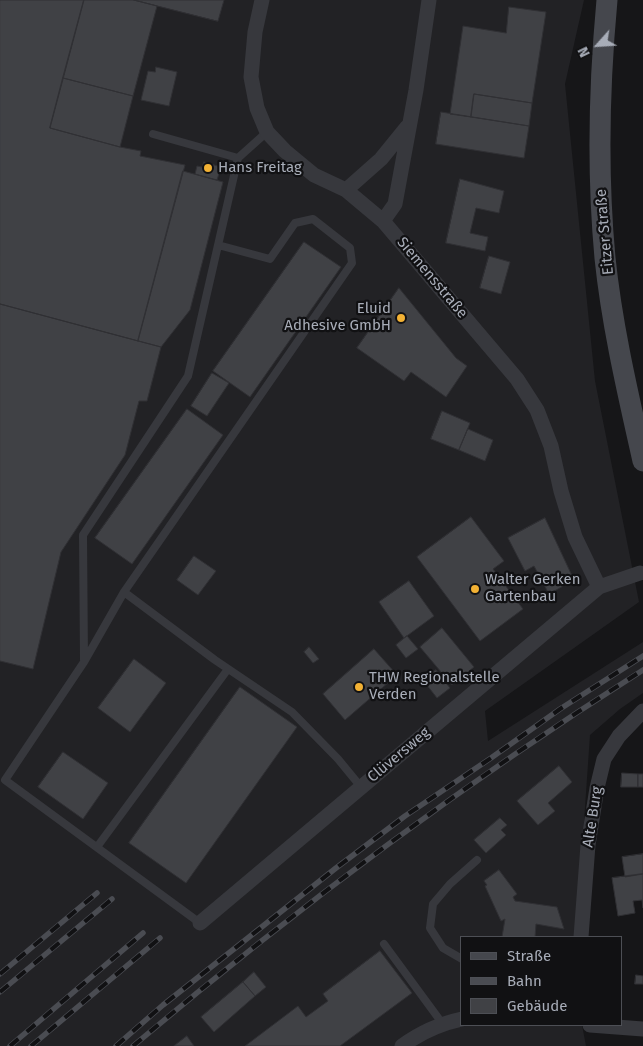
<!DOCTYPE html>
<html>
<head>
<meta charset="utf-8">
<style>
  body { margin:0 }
  #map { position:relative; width:643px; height:1046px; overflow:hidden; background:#161618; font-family:"Fira Sans",sans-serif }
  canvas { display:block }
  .legend { position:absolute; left:460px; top:936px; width:162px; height:90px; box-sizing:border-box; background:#111113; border:1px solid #4d4f55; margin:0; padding:6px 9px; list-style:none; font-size:15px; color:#a8adb8 }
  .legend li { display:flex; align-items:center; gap:10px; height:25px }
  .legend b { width:25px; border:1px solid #4d4f55 }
  .north { position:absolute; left:573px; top:20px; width:50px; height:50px; -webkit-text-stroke:4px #111113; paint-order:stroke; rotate:244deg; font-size:14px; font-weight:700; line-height:20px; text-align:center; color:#a8adb8 }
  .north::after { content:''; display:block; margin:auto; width:18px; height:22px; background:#a8adb8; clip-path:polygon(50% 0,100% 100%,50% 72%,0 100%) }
</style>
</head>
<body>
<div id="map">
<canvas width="643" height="1046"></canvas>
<ul class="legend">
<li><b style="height:6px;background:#45474d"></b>Straße</li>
<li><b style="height:6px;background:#4a4c52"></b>Bahn</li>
<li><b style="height:14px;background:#404145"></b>Gebäude</li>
</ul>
<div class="north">N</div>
</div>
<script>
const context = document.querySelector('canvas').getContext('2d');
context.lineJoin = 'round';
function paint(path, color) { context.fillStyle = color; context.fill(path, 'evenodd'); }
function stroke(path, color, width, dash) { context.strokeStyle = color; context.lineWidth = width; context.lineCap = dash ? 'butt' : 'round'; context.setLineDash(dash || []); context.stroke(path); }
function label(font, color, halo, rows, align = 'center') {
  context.font = font + ' "Fira Sans",sans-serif'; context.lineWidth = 4.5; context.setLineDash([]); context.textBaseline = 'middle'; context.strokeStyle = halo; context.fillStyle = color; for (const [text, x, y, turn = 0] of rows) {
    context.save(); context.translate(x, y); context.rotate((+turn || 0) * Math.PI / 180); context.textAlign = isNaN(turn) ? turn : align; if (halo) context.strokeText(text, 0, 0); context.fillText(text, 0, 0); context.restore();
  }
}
const built = new Path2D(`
  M0,0h584l-19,84 30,297 44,221 -154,109 3,30 155,-99v51l-23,16 -30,26 -14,202h-114v88h120l4,21h-586z`);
const building = new Path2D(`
  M0,0h84l-34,128 70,19 21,4 -1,5 45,9 -47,176 -138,-37z
  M84,0h50l23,6 -24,90 -70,-18z
  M134,0h90l-6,21z
  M509,7l37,5 -14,91 -58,-9 -3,23 -21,-3 13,-88 43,7z
  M156,67l21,5 -8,34 -28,-6 7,-29 7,1z
  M63,78l70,18 -13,51 -70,-19z
  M474,94l58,9 -3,23 -58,-9z
  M441,112l88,14 -5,32 -88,-14z
  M204,162l17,5 -4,13 -22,-6 2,-8 5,1z
  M183,171l40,11 -33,128 -29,37 -23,-6z
  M460,179l44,12 -5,22 -23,-5 -6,25 18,4 -3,14 -39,-8z
  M304,242l37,25 -91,130 -37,-26z
  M489,256l21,6 -9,32 -21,-6z
  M399,288l57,70 11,8 -21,31 -35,-25 -7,9 -47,-33z
  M0,304l161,43 -14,54h-8l-14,54 -64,97 -28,117 -33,-8z
  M212,373l17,10 -22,33 -16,-10z
  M187,409l36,26 -91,129 -37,-26z
  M442,411l28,12 -11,27 -28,-11z
  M468,429l25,11 -8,21 -26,-11z
  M471,517l33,44 -11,8 30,40 -43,32 -63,-84z
  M545,518l29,62 -25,14 -15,-28 -9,5 -17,-33z
  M194,556l22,15 -18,24 -21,-15z
  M409,581l25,35 -30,22 -25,-36z
  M442,628l32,39 -22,18 -32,-38z
  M407,636l11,13 -12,9 -10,-13z
  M309,647l10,12 -6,4 -9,-11z
  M374,649l23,26 -52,45 -22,-26z
  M134,659l32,24 -36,49 -32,-24z
  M436,670l14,18 -13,10 -14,-18z
  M240,687l57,40 -111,156 -57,-40z
  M63,752l45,31 -25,36 -45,-32z
  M559,766l13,16 -24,21 7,8 -17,14 -21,-24z
  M622,773l16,1v13h-17z
  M638,774h5v13h-5z
  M500,818l7,7 -6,5 5,5 -20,18 -12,-13z
  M643,854v20l-18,3 -3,-20z
  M499,870l18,24 -4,3 2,4 42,6 7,22 -28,-5 -1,13h-33l3,-18 -4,2 -16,-35 2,-1 -3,-4z
  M643,874v34l-1,-8 -9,1 2,12 -17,3 -6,-38z
  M380,951l32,42 -72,53h-95l53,-40 8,11 22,-16 -5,-7z
  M254,972l12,15 -11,9 -12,-14z
  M636,975l7,1v8h-8z
  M243,982l12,14 -41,36 -13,-15z
  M187,1036l7,10h-20z`);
const lane = new Path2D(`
  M153,134l85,24 29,-26
  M124,592l91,68 77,52 46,47 23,28
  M84,660l-1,-125 105,-159 50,-218
  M97,847l131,-178
  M200,923l-195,-143 79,-118 40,-70 228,-329 -2,-15 -37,-29 -18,4 -25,36 -52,-14
  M384,944l58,79
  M462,959l-19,-11 -13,-20 3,-24 17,-20 27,-24`);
const street = new Path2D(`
  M262,0l-7,32 -4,45 6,31 10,24 18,19 29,24 32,15 37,31 134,158 20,31 14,36 10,45 14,46 24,50
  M346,190l35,-31 26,-32
  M383,221l12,-17 21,-114 13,-90
  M200,923l399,-336 41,-14
  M581,937l7,-92 9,-57 7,-29 15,-23 24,-25
  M590,1025l53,4
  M402,1046c19,-14 37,-22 60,-27`);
const secondary = new Path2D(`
  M607,0c-8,86 -10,172 -2,258 7,68 23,136 38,203`);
const rail = new Path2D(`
  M0,974l97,-81
  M0,992l112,-93
  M10,1046l133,-113
  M31,1046l129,-108
  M116,1046l47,-41 76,-60 97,-77 69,-52 86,-58 69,-49 83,-53
  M133,1046c161,-136 331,-263 510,-376`);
const markers = [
  [208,168,5,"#f2b134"],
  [401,318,5,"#f2b134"],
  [475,589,5,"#f2b134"],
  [359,687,5,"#f2b134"]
];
const poiNames = [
  ["Hans Freitag",218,168],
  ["Eluid",391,309,"right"],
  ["Adhesive GmbH",391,326,"right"],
  ["Walter Gerken",485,580],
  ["Gartenbau",485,597],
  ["THW Regionalstelle",369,678],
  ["Verden",369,695]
];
const streetNames = [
  ["Eitzer Straße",605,232,-95],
  ["Siemensstraße",432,278,50],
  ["Clüversweg",399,755,-40],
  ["Alte Burg",593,817,-81]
];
paint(built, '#222225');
paint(building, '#404145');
stroke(building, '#303034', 1);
stroke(lane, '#37383d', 8);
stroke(street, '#37383d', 15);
stroke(secondary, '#45474d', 21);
stroke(rail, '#4a4c52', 5.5);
stroke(rail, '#111113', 4, [11]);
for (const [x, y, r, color] of markers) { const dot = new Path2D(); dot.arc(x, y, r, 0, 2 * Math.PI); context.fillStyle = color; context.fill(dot); stroke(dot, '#111113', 2); }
label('15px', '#a8adb8', '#111113', poiNames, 'left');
label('15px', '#a8adb8', '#111113', streetNames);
</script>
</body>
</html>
